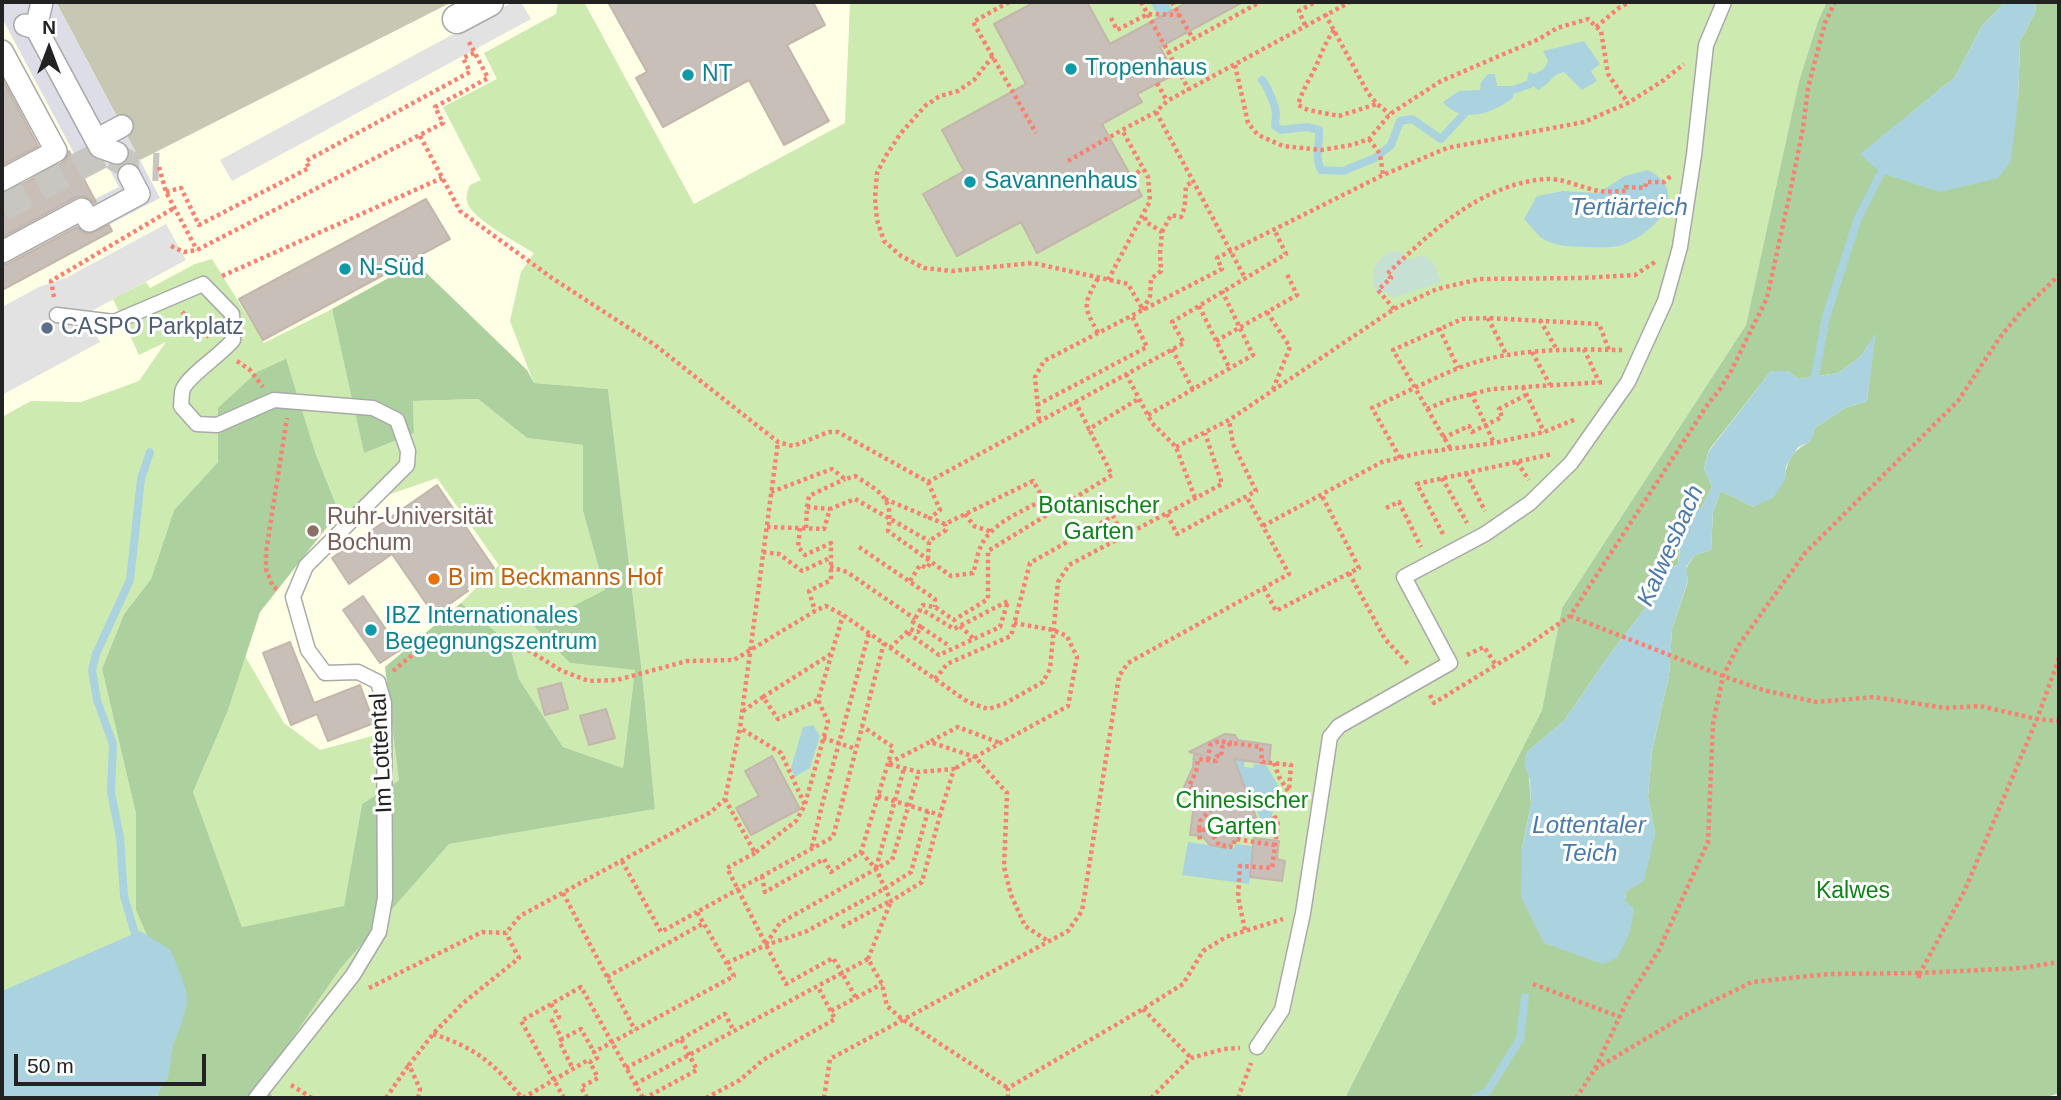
<!DOCTYPE html>
<html>
<head>
<meta charset="utf-8">
<style>
  body { margin:0 }
  #map { position:relative; width:2061px; height:1100px; overflow:hidden; background:#f2efe9; font-family:Helvetica,sans-serif }
  canvas { display:block }
  .frame { position:absolute; inset:0; border:4px solid #222; pointer-events:none }
  .north { position:absolute; left:14px; top:14px; width:70px; height:70px; -webkit-text-stroke:5px #fff; paint-order:stroke; rotate:0deg; font-size:19px; font-weight:700; line-height:28px; text-align:center; color:#222 }
  .north::after { content:''; display:block; margin:auto; width:24px; height:32px; background:#222; clip-path:polygon(50% 0,100% 100%,50% 72%,0 100%) }
  .scale { position:absolute; left:14px; top:1054px; width:192px; height:32px; box-sizing:border-box; border:4px solid #222; border-top:0; padding-left:9px; font-size:21px; line-height:24px; white-space:nowrap; color:#222; -webkit-text-stroke:5px #fff; paint-order:stroke }
</style>
</head>
<body>
<div id="map">
<canvas width="2061" height="1100"></canvas>
<div class="frame"></div>
<div class="north">N</div>
<div class="scale">50 m</div>
</div>
<script>
const context = document.querySelector('canvas').getContext('2d');
context.lineJoin = 'round';
function paint(path, color) { context.fillStyle = color; context.fill(path, 'evenodd'); }
function stroke(path, color, width, dash) { context.strokeStyle = color; context.lineWidth = width; context.lineCap = dash ? 'butt' : 'round'; context.setLineDash(dash || []); context.stroke(path); }
function label(font, color, halo, rows, align = 'center') {
  context.font = font + ' Helvetica,sans-serif'; context.lineWidth = 6; context.setLineDash([]); context.textBaseline = 'middle'; context.strokeStyle = halo; context.fillStyle = color; for (const [text, x, y, turn = 0] of rows) {
    context.save(); context.translate(x, y); context.rotate((+turn || 0) * Math.PI / 180); context.textAlign = isNaN(turn) ? turn : align; if (halo) context.strokeText(text, 0, 0); context.fillText(text, 0, 0); context.restore();
  }
}
const education = new Path2D(`
  M2,2h556l-2,12 -72,39 13,26 -54,28 38,74 -13,23 8,10 58,39 -13,19 -11,49 23,62 75,6 -343,689 8,20h-271z
  M584,2h269l-3,3 -5,118 -151,81z`);
const construction = new Path2D(`
  M56,2h396l-312,158z`);
const grass = new Path2D(`
  M558,2h26l110,202 151,-81 5,-118 3,-3h974l-9,19 -19,60 -53,244 -184,283 -20,102 -197,388h-1071l-9,-20 75,-109 109,-125 206,-35 -13,-136 -34,-284 -74,-6 -24,-62 11,-49 13,-19c-16,-10 -62,-34 -67,-51 -1,-6 0,-11 3,-17l11,-5 -38,-73 54,-28 -13,-26 72,-39z
  M212,259l52,84 68,-34 32,143 50,-19 -1,-32 65,-2 49,39 56,7v66l22,79 -35,73 65,7 -12,98 -60,-21 -44,-68 -10,-36 -48,-40 38,-38 -62,-87 -98,34 -24,-60 -96,-44 -1,54 -44,48 -23,69 -27,35 -22,55 34,145v96l41,96 -20,92h-155v-681l29,-16 50,1 58,-21 27,-39 -27,13 -26,-56 33,-17 4,6 45,-24z
  M245,656l39,67 36,27 78,-21 1,51 -37,24 -18,103 -102,20 -49,-135 34,-79z`);
const forest = new Path2D(`
  M1827,2h178l-23,24 -27,51 -94,77 157,-52 2,-61 15,-28 1,-11h23v1091l-15,5h-699l197,-388 20,-102 184,-283 53,-244 19,-60zM1875,335l-8,66 -22,7 -30,20 -5,14c-17,8 -24,19 -25,38l-32,27 -32,-16 -8,21 -2,38 -16,5 -9,13 2,13 -16,48 -3,46 -17,76 -4,45 7,38 -29,58 -1,9 -103,-52 9,-45 -4,-52 37,-31 43,-63 46,-60 12,-30 13,-3 4,-46 20,-12 10,-20 -8,-19 5,-18 62,-79h17l11,8 39,-6 22,-16z
  M416,263l111,107 7,13 74,6 34,284 13,136 -206,35 -109,125 -75,109 8,20h-116l20,-92 -41,-96v-96l-34,-145 22,-55 27,-35 23,-69 44,-48v-54l39,-36 29,-13 29,93 24,60 -79,100 -33,101 -34,79 49,135 102,-21 18,-102 37,-24 -14,-113 76,-64 48,40 10,36 44,68 60,21 12,-98 -65,-7 -36,-37 71,-36 -22,-79v-66l-56,-7 -49,-39 -65,2 1,32 -50,20 -32,-144z`);
const wetland = new Path2D(`
  M1389,252h11l7,8 18,-5 10,11 6,16 -49,16 -5,-6 -10,2c-7,-19 -6,-30 12,-42z`);
const parking = new Path2D(`
  M513,2h8l10,17 -299,162 -12,-21z
  M166,224l20,36 -100,54 14,28 -98,53v-88l37,-20 27,-9z`);
const plaza = new Path2D(`
  M2,2h54l104,196 -80,42 -7,-12 -71,38v-36l85,-45 8,14 24,-12 -13,-24 -21,11 -83,-156z`);
const water = new Path2D(`
  M1150,2h18l18,31 -14,8z
  M2005,2h31l-1,11 -15,28 -2,61 -7,59 -13,17 -58,14 -59,-19 -21,-19 95,-77 27,-51z
  M1584,41l16,23 -9,7 6,10 -15,9 -18,-18c-14,3 -13,12 -26,18l-11,-10 2,-8 5,2 10,-5 4,-8 -5,-10z
  M1488,74h7l2,12h16v12c-20,15 -51,27 -70,4l16,-11 21,-1 1,-8z
  M1648,170c46,23 4,67 -29,76 -10,2 -23,1 -33,1 -13,0 -32,-1 -43,-8 -7,-5 -13,-14 -19,-20l13,-23 26,-5 35,2 27,-17z
  M1876,333l-9,68 -22,7 -30,20 -5,14 -12,5 -12,19 -1,14 -12,18 -20,9 -32,-16 -8,21 -2,38 -16,5 -9,12 2,13 -16,49 -3,46 -17,76 -4,45 7,38 -11,47 -18,11 -1,9 9,8 -4,23 -13,26 -14,6 -59,-21 -23,-46 1,-48 9,-45 -1,-24 -6,-16 3,-12 37,-31 43,-63 46,-60 12,-30 13,-3 2,-16 -7,-13 9,-17 20,-12 10,-20 -8,-19 5,-17 62,-80h17l11,8 39,-6 22,-16z
  M813,725l7,11 -10,32 -15,9 -4,-9 12,-41z
  M1245,755l-1,12 9,1 1,-4 12,1 12,20 -7,36 -10,-1 -5,-10 -9,2 -2,24 -12,-2 -32,-72z
  M1188,842l46,7 1,-5 34,4 -16,8 -4,28 -67,-9z
  M140,931l31,19 15,39 1,14 -5,19 -9,23 -5,33 -13,20h-153v-107z`);
const stream = new Path2D(`
  M1262,80c5,5 14,27 14,34 0,4 -1,8 -1,12l6,4 26,-3 12,3c1,17 -5,25 2,40l22,1 32,-13 16,-13 9,-24 12,-2 29,20 23,-25
  M1513,90l17,-6
  M1810,385l5,-9 11,-59 32,-99 23,-45 9,-6
  M138,944l-14,-48 -4,-59 -9,-45 2,-48 -16,-44 -5,-30 4,-16 34,-74 11,-101 9,-27
  M1474,1098l13,-6 33,-53 5,-42`);
const building = new Path2D(`
  M608,2h205l12,23 -38,20 42,76 -45,24 -35,-65 -86,47 -27,-49 11,-6z
  M1035,2h52l23,42 78,-42h55l-83,45 15,27 -38,20 5,8 -40,22 40,72 -105,57 -16,-31 -64,34 -34,-62 41,-23 -22,-41 84,-46 -32,-60z
  M2,78l36,68 -36,19z
  M69,151l27,51 -2,1 -5,-5 -6,-2 -7,1 -74,40v-44l6,-1 54,-29 5,-6z
  M426,199l24,40 -187,101 -24,-41z
  M109,225l3,6 -110,59v-25l6,-1 69,-37 5,5 7,2z
  M437,485l57,83 -28,20 2,3 -34,24 -42,-61 -43,30 -17,-26z
  M363,596l37,54 -20,13 -37,-53z
  M290,642l24,61 46,-18 14,38 -46,18 -11,-27 -26,11 -28,-72z
  M561,683l7,26 -23,6 -7,-26z
  M606,709l9,29 -26,7 -9,-29z
  M1225,734l10,1 3,5 33,5 -2,19 -35,-5 24,63 -32,26 -16,-3 -8,-9 -12,-1 5,-39 -11,-9 9,-20 1,-13 9,1 -14,-3z
  M772,756l28,53 -49,26 -15,-27 23,-12 -14,-25z
  M1254,838l25,3 -2,18 8,2 -3,20 -32,-4z`);
const minorTunnel = new Path2D(`
  M2,207l104,-55 26,14 27,1`);
const path = new Path2D(`
  M1009,2l-36,20 63,111
  M1141,2l48,88
  M1172,2l21,37
  M1325,14l43,79 9,11 13,10
  M1111,18l6,12 31,-16 31,1
  M1305,25l-6,-14 16,-9
  M1596,27l24,-20 10,-5
  M1334,30c-11,15 -15,32 -24,48 -5,9 -9,17 -12,27l10,5 31,6 38,-12
  M1168,53l92,-51
  M993,56l-19,24 -16,11 -18,5 -15,10 -24,27 -14,21 -10,19 -2,25 2,22 7,21 17,15 23,12 28,3 81,-8 95,21 15,26
  M1235,65l13,58 10,12 25,11 38,4 31,-5 17,-6 21,-25 51,-33 98,-42 18,-11 31,-9 13,12 7,43 20,29
  M1157,83l10,18
  M1156,112l89,166
  M420,136l40,75 92,67 103,67 123,97 15,4 36,-14h9l90,50 256,-139 -12,-21 114,-68 -12,-25
  M1369,139l11,15 3,21
  M1068,161l54,-31
  M159,167l7,25 31,58
  M1132,178l10,-10
  M166,192l15,-4 18,37 110,-57 -3,-7 164,-89 -7,-14 11,-5
  M1162,232l9,-17 10,2c5,-10 4,-19 5,-31l7,-5
  M171,246l13,6 13,-2 246,-127 -8,-16 53,-29 -19,-36
  M222,276l220,-98
  M1108,280l42,-79 -2,-24 -26,-47 34,-18 11,-11 183,-99
  M54,297l-3,-16 123,-73
  M1199,306l31,63
  M1394,309l-16,-19 13,-12 -4,-4c45,-43 94,-90 159,-95 17,-1 36,9 53,12 9,1 18,0 27,0v-4l19,1 1,-6h18l7,-6
  M1143,310l7,-14 1,-17 10,-8 -1,-18 2,-21 -16,-10 -2,-8
  M182,312l27,25
  M1267,312l23,35 -18,45
  M1488,318l19,38
  M1540,320l17,30
  M1439,328l19,40
  M1098,333c-15,-28 -15,-27 0,-55
  M1216,341l81,-46 -10,-21
  M1172,349l21,41
  M1584,349l15,33
  M1532,352l18,33
  M237,361l13,9 13,17
  M1126,374l26,49 24,24 19,51
  M1523,387l21,45
  M1471,393l23,50
  M1075,401l14,28 51,-31
  M1037,405l110,-58 -15,-31
  M1427,409l21,-9 44,-11 113,-7
  M1148,415l105,-60 -31,-64
  M1039,420l-4,-43 9,-16 178,-92 -5,-11 166,-83 64,-27 137,-26 44,-19 36,-23 20,-16
  M1443,438l26,-12 3,6 30,-15 -3,-8 27,-14
  M1176,447l53,-27 165,-111 43,-20 43,-10 101,-1 54,-3 20,-13
  M1450,448l-57,-98 69,-31 26,-1 111,6 10,26
  M1400,458l-28,-50c28,-13 56,-27 84,-39 52,-21 111,-20 166,-19
  M1517,462l12,18
  M1466,473l19,38
  M1442,478l25,45
  M928,482l12,28 -10,8 15,6 88,-43 19,32
  M771,492l61,-23 13,10 10,-3c26,16 39,22 33,55l63,45 22,-3c3,-8 4,-19 8,-27 10,-23 42,-35 62,-46
  M885,499l45,19
  M807,507l2,-11 36,-17
  M1386,508l13,-6 22,45
  M965,514l9,12 18,6
  M1167,514l10,20 79,-43 -23,-47 -4,-24
  M1263,526l119,-64 37,-9 75,-10 50,-11 32,-13
  M767,527l57,2 6,-20 25,-10 74,42
  M800,528l-2,19 7,8 26,-12v37l-22,11 6,20
  M806,528l1,-21 23,2
  M1443,534l-26,-50 135,-30
  M859,547l76,52v8
  M763,552l16,2 23,17 28,-13
  M928,559l1,-18 17,-11 -1,-6
  M830,567l17,5 68,47
  M1349,573l36,66 24,26
  M910,581l10,-16 7,3 4,-6
  M1264,588l12,23 83,-43 -38,-74
  M277,589l-4,-2 -7,-18v-17l21,-134
  M1570,616l153,60 40,14 53,12 58,-5 71,11 35,-2 57,13 22,2
  M1014,623l39,7 14,6 10,21 -9,49 -93,51 32,36 -3,74 7,28 14,31 23,15
  M960,626l14,13
  M921,627l27,18
  M908,633l31,22 61,-28 8,-26 -54,28 -33,-20
  M890,648l20,-19 8,3 3,-5 -8,-5 10,-17 12,2 19,13 34,-21v-48l124,-76 -23,-46
  M1467,655l17,-8 12,18
  M2059,658l-22,61 -73,173 -44,81 102,-5 37,-6
  M393,671l23,-19 32,-13 31,-3 41,9 42,26 27,10 28,-1 70,-19 47,-1 81,-49 11,-5 17,9 125,87 20,7 16,-5 39,-22 7,-13 8,-87 11,-17 153,-81 -17,-51
  M935,679l12,-15 64,-28 19,-73 83,-47 10,20
  M1430,695l4,8 90,-55 46,-32 138,-212 12,-15 11,-18 36,-73 24,-110 12,-60 5,-40 17,-65 10,-21
  M763,697l68,-43
  M743,711l20,-14 15,22 40,-19 25,-85
  M823,738l33,11
  M931,741l27,-14 42,16
  M1208,760l2,-15 9,-4 13,2
  M889,763l41,-21 45,15 -21,12
  M1274,763l5,14 9,14
  M878,796l62,19 14,-46 -35,3 -31,-8
  M725,799l30,54 41,-32 9,-16 -24,-52 -41,-25
  M805,804l23,-82 -10,-22
  M1252,819l9,4 17,1
  M1199,829l1,13
  M1275,845l-40,-6 -2,8 -14,-2 -9,-14 -11,-2 1,-8 13,-14 -11,-5 -1,-7 -12,-9 7,-14 2,-13 18,2 1,-5 4,1 1,-10 11,-4 28,4 1,15 29,3 -2,26
  M812,847l10,-42 47,-172
  M861,852l15,17 15,32 31,-19 18,-67
  M755,853l-28,15 59,116 47,-26 9,15 26,-14 14,25 5,22 15,13 106,69
  M622,861l39,71 36,-20
  M876,868l28,-100
  M762,876l3,16 59,-33 7,13 30,-20 32,-105 -31,-21
  M563,893l72,137
  M842,927l48,-26
  M1245,930l-7,-33 2,-31 32,2 6,-44 -4,-9
  M766,944l14,-21 112,-63 27,-88
  M868,959l23,-58
  M727,963l39,-18 39,-13 79,-43 27,-17 17,-61
  M607,977l97,-54
  M1533,984l87,33
  M369,988l113,-56 24,1 14,-17 191,-104 14,-13 15,-71 38,-286
  M551,1004l8,13 -7,4 10,18 19,-10 13,23
  M1143,1009l48,49
  M831,1011l51,-27
  M433,1034c43,14 61,29 89,64
  M562,1039l-3,2 14,28
  M681,1039l44,-25 9,17
  M626,1068l55,-29 16,31 -52,28
  M1595,1069l94,-56 63,-31 77,-8 91,-1 -2,7
  M635,1084l207,-111 14,25
  M291,1085l21,13
  M386,1098l22,-32
  M418,1098l2,-9 -11,-24 24,-31 29,-30 57,-46 -13,-25
  M523,1098l65,-38 2,2 7,-4 -3,-6 140,-76 -37,-64 136,-75 51,-194
  M564,1098l-43,-77 60,-34 62,111
  M587,1098l-6,-11 17,-9 -8,-16
  M600,1098h1
  M706,1098l34,-18 23,-20 72,-41 -17,-32
  M824,1098l6,-39 238,-128 14,-20 37,-235 9,-13 161,-89 -42,-77
  M1008,1098v-10l135,-79 40,-25 20,-33 23,-14 57,-18
  M1151,1098l40,-40 33,-9 16,-1
  M1238,1098l13,-35
  M1576,1098l19,-29 33,-70 31,-49 49,-108 5,-118 10,-48 15,-30 67,-93 153,-152 40,-61 21,-26 40,-39`);
const service = new Path2D(`
  M57,315l57,7 89,-38 29,30 1,26c-11,14 -45,36 -50,49 -2,4 -1,12 -2,17l16,18 20,1 57,-25 99,8 24,12 11,31 -1,14 -101,101 -13,31 15,53 17,23 33,-1 20,10 6,21 1,195 -6,34 -26,43 -97,123
  M1257,1047l25,-37 21,-97 27,-176 9,-11 111,-63 -46,-86 81,-43 45,-31 41,-40 57,-81 37,-81 15,-54 14,-92 12,-110 18,-43`);
const pedestrian = new Path2D(`
  M25,25l11,3 64,119 17,6
  M36,28l6,-26
  M2,51l54,100 -54,29
  M96,140l26,-14
  M2,252l80,-43 7,12 50,-27 -10,-19`);
const minor = new Path2D(`
  M457,19l32,-17`);
const markers = [
  [1071,69,7,"#0f9aa8"],
  [688,75,7,"#0f9aa8"],
  [970,182,7,"#0f9aa8"],
  [345,269,7,"#0f9aa8"],
  [47,328,7,"#5c6f8a"],
  [313,531,7,"#8d6e63"],
  [434,579,7,"#e8710a"],
  [371,630,7,"#0f9aa8"]
];
const cultureNames = [
  ["Tropenhaus",1085,69],
  ["NT",702,75],
  ["Savannenhaus",984,182],
  ["N-Süd",359,269],
  ["IBZ Internationales",385,617],
  ["Begegnungszentrum",385,643]
];
const serviceNames = [
  ["CASPO Parkplatz",61,328]
];
const parkNames = [
  ["Botanischer",1099,507],
  ["Garten",1099,533],
  ["Chinesischer",1242,802],
  ["Garten",1242,828],
  ["Kalwes",1853,892]
];
const educationNames = [
  ["Ruhr-Universität",327,518],
  ["Bochum",327,544]
];
const foodNames = [
  ["B im Beckmanns Hof",448,579]
];
const streetNames = [
  ["Im Lottental",382,753,-93]
];
const waterNames = [
  ["Tertiärteich",1629,208],
  ["Kalwesbach",1671,546,-66],
  ["Lottentaler",1589,826],
  ["Teich",1589,854]
];
paint(education, '#ffffe5');
paint(construction, '#c7c7b4');
paint(grass, '#cdebb0');
paint(forest, '#add19e');
paint(wetland, '#c6e0d4');
paint(parking, '#e2e2e2');
paint(plaza, '#dddde8');
paint(water, '#aad3df');
stroke(stream, '#aad3df', 8);
paint(building, '#c7bfb8');
stroke(building, '#c4b6ab', 2);
stroke(minorTunnel, '#c8c6c1', 28, [28, 14]);
stroke(service, '#a9a9a9', 17);
stroke(pedestrian, '#a9a9a9', 24);
stroke(minor, '#a9a9a9', 31);
stroke(path, '#fa8072', 4.5, [3.5, 3.5]);
stroke(service, '#fff', 14);
stroke(pedestrian, '#fff', 21);
stroke(minor, '#fff', 28);
for (const [x, y, r, color] of markers) { const dot = new Path2D(); dot.arc(x, y, r, 0, 2 * Math.PI); context.fillStyle = color; context.fill(dot); stroke(dot, '#fff', 2.5); }
label('23px', '#0d838f', '#fff', cultureNames, 'left');
label('23px', '#4e5e75', '#fff', serviceNames, 'left');
label('23px', '#0c8416', '#fff', parkNames);
label('23px', '#785e54', '#fff', educationNames, 'left');
label('23px', '#c56008', '#fff', foodNames, 'left');
label('23px', '#222', '#fff', streetNames);
label('italic 24px', '#4a7aab', '#fff', waterNames);
</script>
</body>
</html>
